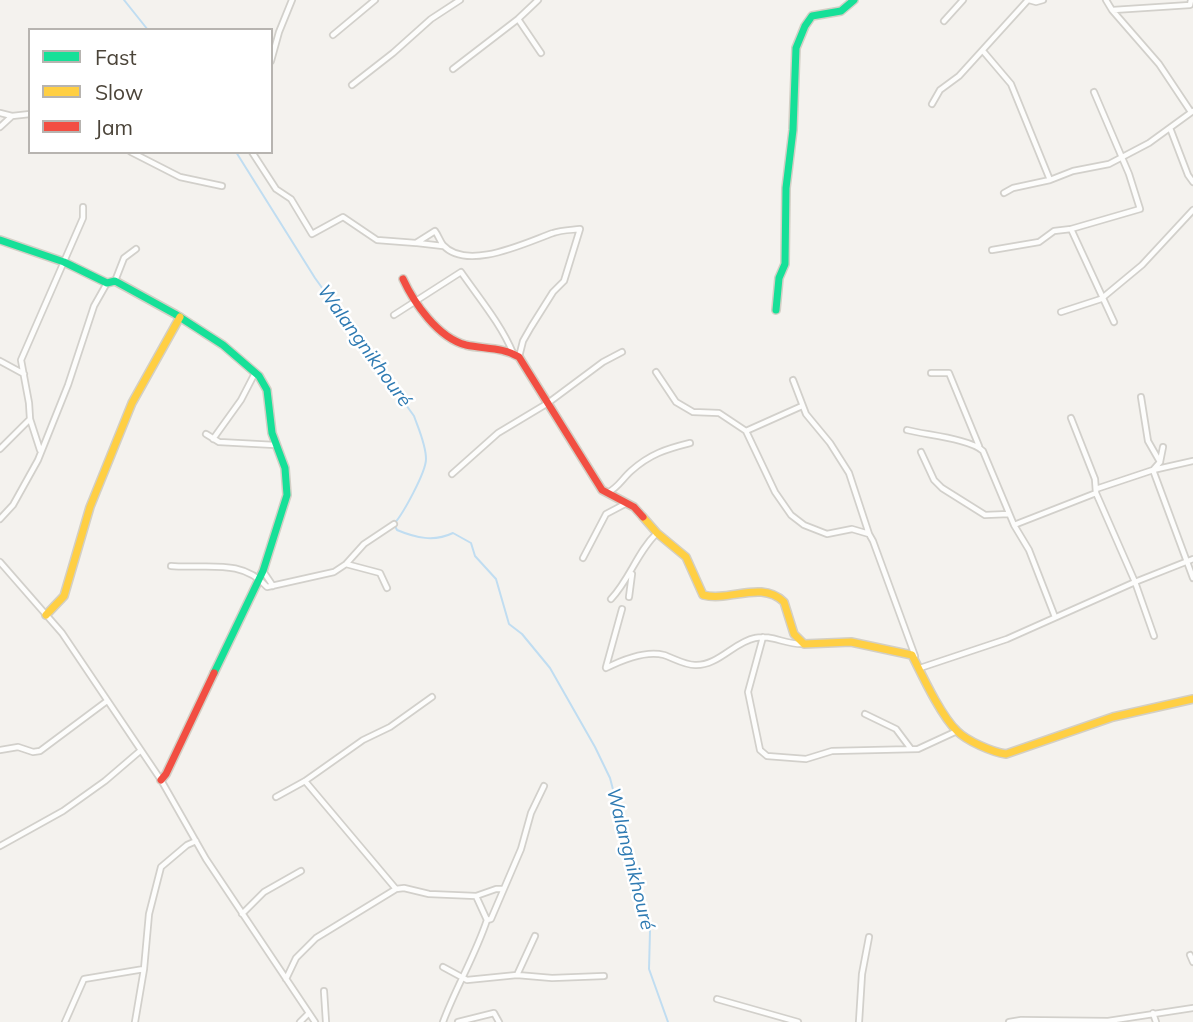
<!DOCTYPE html>
<html>
<head>
<meta charset="utf-8">
<style>
  body { margin:0 }
  #map { position:relative; width:1193px; height:1022px; overflow:hidden; background:#f4f2ee; font-family:Mulish,sans-serif }
  canvas { display:block }
  .legend { position:absolute; left:28px; top:28px; width:245px; height:126px; box-sizing:border-box; background:#fff; border:2px solid #b7b4b0; margin:0; padding:9px 12px; list-style:none; font-size:21px; color:#4b4439 }
  .legend li { display:flex; align-items:center; gap:14px; height:35px }
  .legend b { width:35px; border:2px solid #b7b4b0 }
</style>
</head>
<body>
<div id="map">
<canvas width="1193" height="1022"></canvas>
<ul class="legend">
<li><b style="height:9px;background:#16e098"></b>Fast</li>
<li><b style="height:9px;background:#ffcf43"></b>Slow</li>
<li><b style="height:9px;background:#f24e42"></b>Jam</li>
</ul>
</div>
<script>
const context = document.querySelector('canvas').getContext('2d');
context.lineJoin = 'round';
function stroke(path, color, width, dash) { context.strokeStyle = color; context.lineWidth = width; context.lineCap = dash ? 'butt' : 'round'; context.setLineDash(dash || []); context.stroke(path); }
function label(font, color, halo, rows, align = 'center') {
  context.font = font + ' Mulish,sans-serif'; context.lineWidth = 5; context.setLineDash([]); context.textBaseline = 'middle'; context.strokeStyle = halo; context.fillStyle = color; for (const [text, x, y, turn = 0] of rows) {
    context.save(); context.translate(x, y); context.rotate((+turn || 0) * Math.PI / 180); context.textAlign = isNaN(turn) ? turn : align; if (halo) context.strokeText(text, 0, 0); context.fillText(text, 0, 0); context.restore();
  }
}
const stream = new Path2D(`
  M124,0l24,30
  M236,152l79,126 99,138c5,14 12,29 12,43 0,13 -23,55 -32,65l3,6c19,8 37,12 56,3l18,10 4,13 21,23 13,45 13,10 28,34 45,79 15,31 40,153 -1,38 19,53`);
const street = new Path2D(`
  M1029,0l7,2 7,-2
  M1106,0l6,10 47,54 32,48
  M1113,10l77,-5 1,-5
  M518,19l23,34
  M944,21l19,-21
  M333,35l42,-35
  M983,51l28,33 39,96
  M271,61l8,-29 13,-32
  M453,69l65,-50 20,-19
  M352,85l41,-32 38,-34 29,-19
  M1094,92l35,82 11,35 -69,20 43,93
  M932,104l8,-14 19,-14 69,-76
  M0,113l12,3
  M0,127l12,-11 18,-2
  M1170,128l18,47 5,7
  M131,152l49,25 42,9
  M252,152l24,37 15,10 21,35 31,-17 34,23 39,3 19,-12c3,4 5,10 8,14 24,27 84,-3 110,-12 8,-3 18,-3 27,-4l-16,52 -11,11 -22,35 -8,14 -4,16
  M1004,193l9,-5 37,-8 23,-9 36,-7 40,-21 44,-32
  M417,243l26,3
  M992,250l47,-8 15,-11 17,-2
  M115,281l9,-23 12,-9
  M1061,312l40,-13 41,-34 51,-55
  M394,315l67,-43c18,26 40,52 52,81
  M0,361l24,13
  M656,372l20,30 17,10 26,1 27,18 29,61 16,23 13,10 23,9 25,-5 17,5 4,7 42,115
  M931,373h18l30,73
  M793,380l13,34 24,29 19,30 20,61
  M1141,397l7,44 12,21
  M1071,418l24,61 1,14 39,89 19,54
  M907,430c19,5 64,9 76,21l31,74 15,25 26,67
  M746,431l56,-25
  M206,434l13,8 56,3
  M213,439l28,-39 14,-27
  M0,449l30,-30
  M40,450l-10,-31 -1,-16 -8,-43 62,-142v-11
  M921,452l13,28 8,8 43,27 24,-1
  M1193,461l-40,9 40,108
  M452,474l46,-41 50,-30 55,-41 19,-10
  M1096,489l57,-19 7,-8 3,-15
  M607,493c11,-5 15,-14 24,-22 19,-17 35,-22 59,-28
  M0,519l13,-14 25,-45 30,-75 26,-79 13,-23
  M1014,525l82,-32
  M583,558l23,-44 19,-10
  M0,562l62,71 99,147 45,79 109,163
  M346,564l34,9 7,15
  M171,566c35,3 71,-8 96,21l67,-15 12,-8 18,-20 30,-20
  M263,571l10,15
  M629,597l3,-23
  M611,599c19,-20 26,-47 46,-66
  M763,637l-15,55 12,58 7,6 39,3 26,-8 86,-2 39,-18
  M606,667l16,-58
  M606,668c16,-8 40,-18 58,-13 9,3 21,10 31,10 23,1 39,-23 60,-27 16,-4 31,7 48,6
  M920,668l87,-29 128,-57 58,-23
  M865,714l31,15 15,20
  M0,750l18,-3 15,5 7,-1 67,-50
  M305,781l91,108 8,-1 25,6 47,2 20,-7h7
  M276,797l29,-16 58,-41 27,-13 42,-30
  M0,846l63,-35 42,-30 35,-30
  M476,896l11,24
  M242,914l22,-22 37,-21
  M1190,955l3,7
  M443,967l24,13 50,-5 35,3 52,-2
  M517,975l18,-39
  M286,979l10,-21 20,-20 80,-49
  M324,991l2,31
  M717,999l81,23
  M1153,1013l3,9
  M65,1022l19,-43 60,-10
  M135,1022l9,-53 5,-55 12,-47 26,-22 9,-4
  M300,1022l9,-9
  M443,1022c13,-35 32,-66 44,-102l4,-1 30,-70 10,-36 13,-27
  M458,1022l36,-9 5,9
  M859,1022l3,-48 7,-37
  M1009,1022l12,-2 87,1 85,-13`);
const fast = new Path2D(`
  M0,240l64,22 43,21 8,-2 60,33 48,31 36,31 8,14 5,43 13,35 2,27 -24,76 -49,102
  M776,310l3,-32 6,-14 1,-76 7,-58 3,-82 9,-22 7,-10 29,-5 13,-11`);
const slow = new Path2D(`
  M643,517l14,16 29,24 17,38c27,7 58,-15 81,7l10,32 10,10 47,-2 61,13c10,20 29,61 45,76 10,10 35,21 49,23l107,-37 80,-18
  M46,615l18,-19 26,-89 42,-104 48,-86`);
const jam = new Path2D(`
  M403,279c11,24 35,59 63,66 18,4 37,2 53,12l83,133 32,17 9,10
  M161,780l5,-6 48,-101`);
const waterNames = [
  ["Walangnikhouré",364,346,54],
  ["Walangnikhouré",630,859,76]
];
stroke(stream, '#c0ddf1', 2);
stroke(street, '#d2d0cb', 8);
stroke(fast, '#d3cfc5', 10);
stroke(slow, '#d3cfc5', 10);
stroke(jam, '#d3cfc5', 10);
stroke(street, '#fdfdfc', 4.5);
stroke(fast, '#16e098', 7);
stroke(slow, '#ffcf43', 7);
stroke(jam, '#f24e42', 7);
label('italic 19px', '#2e7ab2', '#fff', waterNames);
</script>
</body>
</html>
